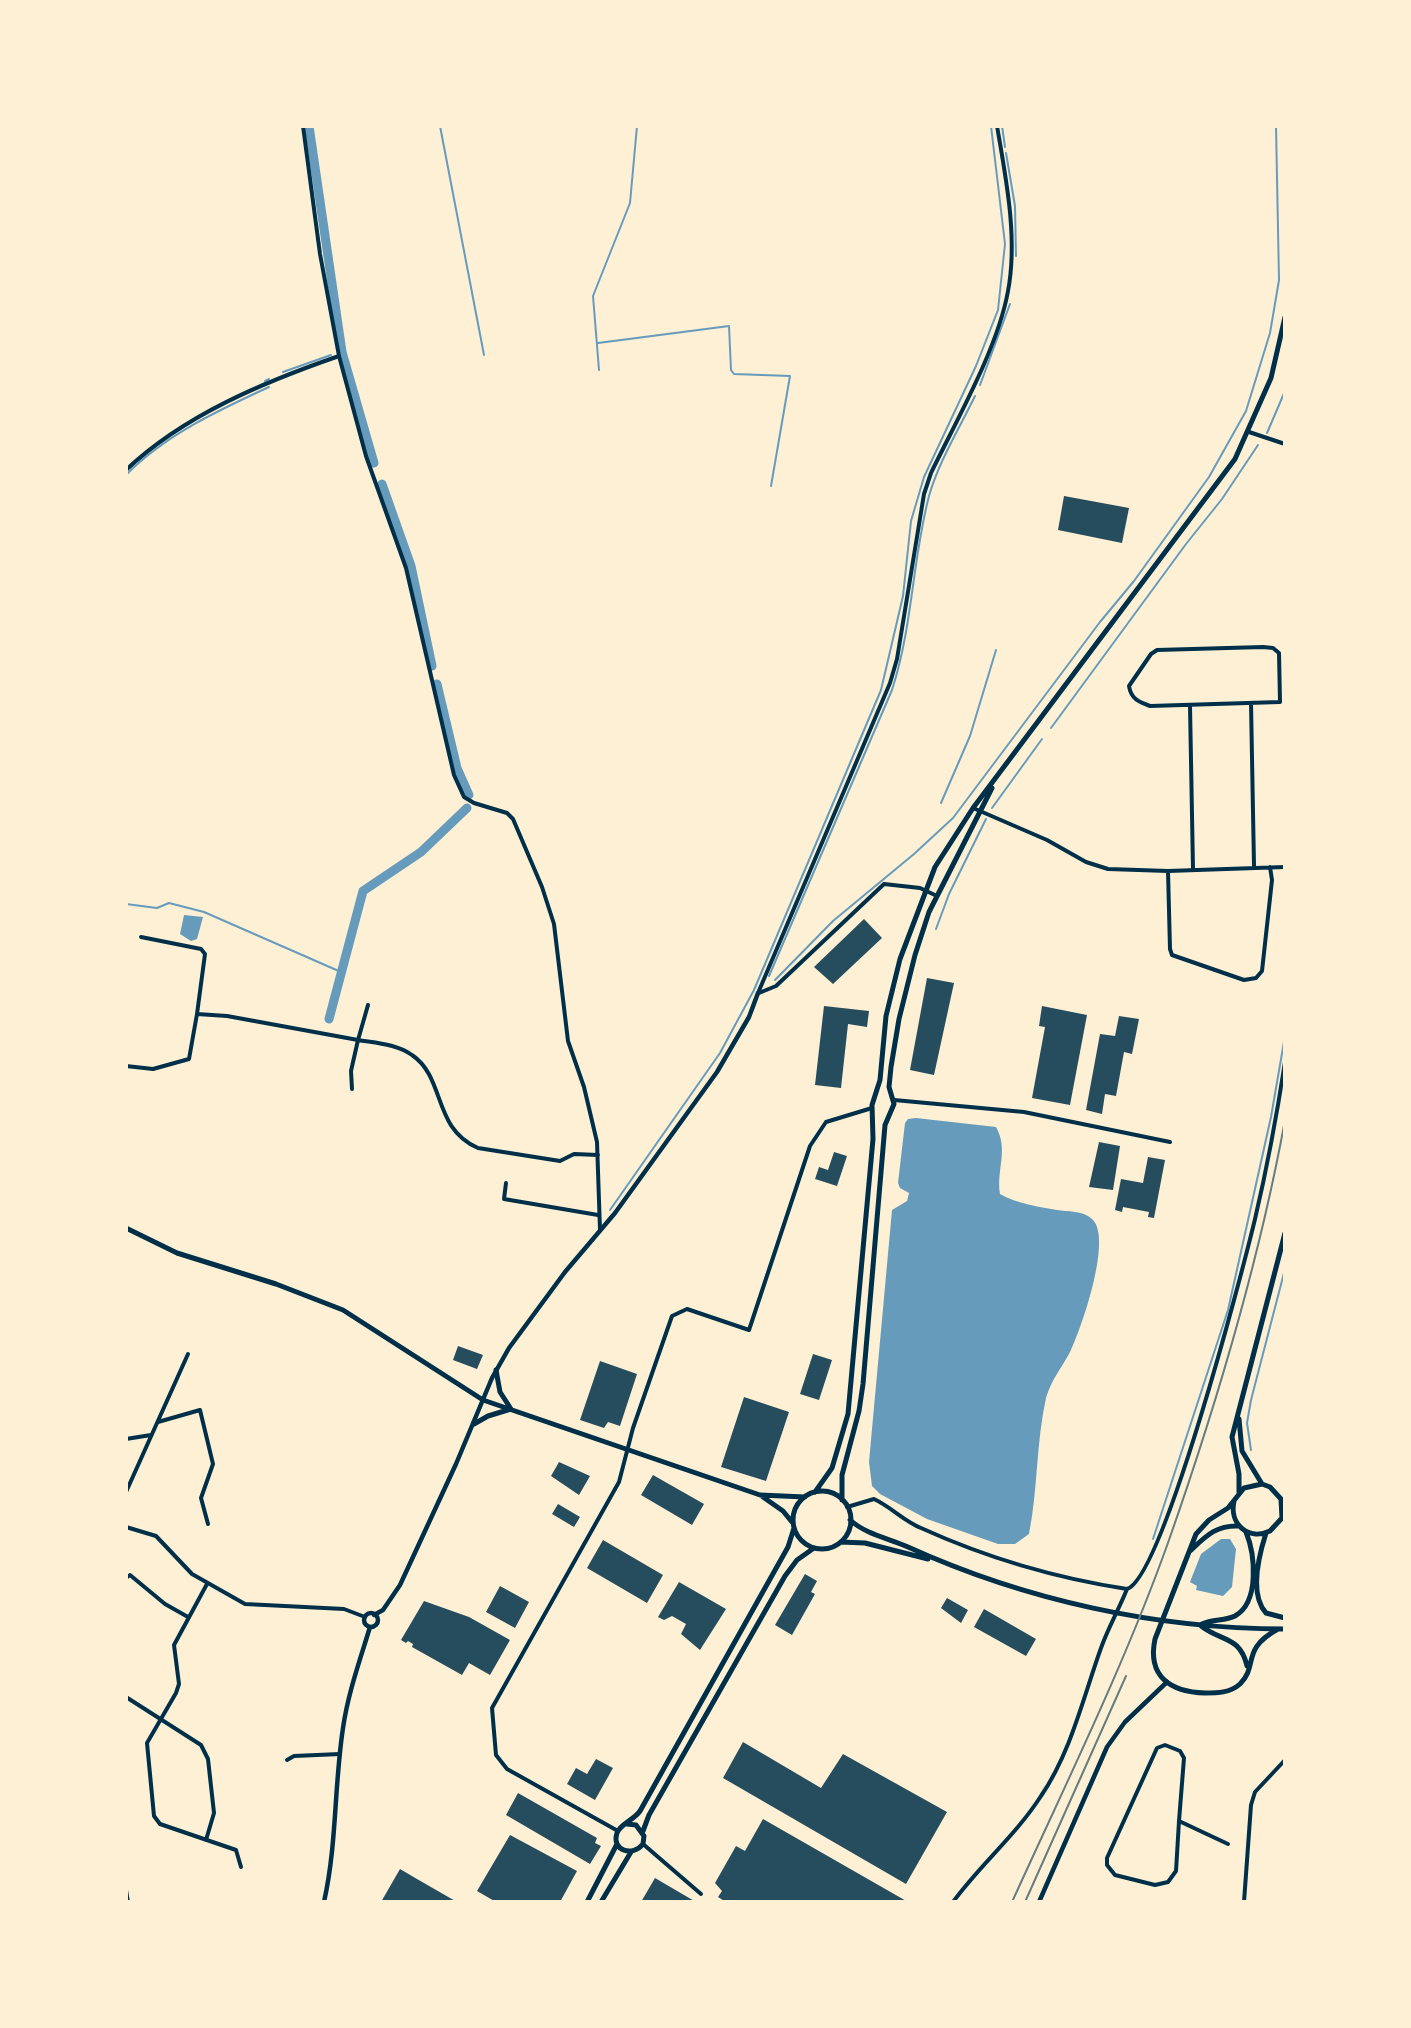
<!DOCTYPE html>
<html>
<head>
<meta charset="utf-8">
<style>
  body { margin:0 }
  #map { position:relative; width:1411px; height:2028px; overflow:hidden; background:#fdf0d5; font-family:Mulish,sans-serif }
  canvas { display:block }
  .frame { position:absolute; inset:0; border:128px solid #fdf0d5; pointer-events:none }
</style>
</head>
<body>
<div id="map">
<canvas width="1411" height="2028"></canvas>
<div class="frame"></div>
</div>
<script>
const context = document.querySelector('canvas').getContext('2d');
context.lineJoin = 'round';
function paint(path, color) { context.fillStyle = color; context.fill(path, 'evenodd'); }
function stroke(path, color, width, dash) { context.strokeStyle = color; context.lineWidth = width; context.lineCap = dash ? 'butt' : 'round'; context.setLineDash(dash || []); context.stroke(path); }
const water = new Path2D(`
  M184,915l19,2 -6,22 -6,2 -11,-7z
  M916,1118l80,9c13,23 0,43 4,67 16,9 38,13 57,16 11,2 25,0 35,9 21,18 -10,108 -21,131 -8,16 -20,30 -25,48 -10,45 -8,91 -17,136l-14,10h-17l-71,-25 -47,-25 -8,-8 -3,-24 23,-252 15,-9 2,-8 -9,-5 -2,-5 7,-60 3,-4z
  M1221,1539h9l6,10 -4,38 -9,9 -27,-6 1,-4 -7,-4 11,-28z`);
const stream = new Path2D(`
  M440,126l44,229
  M1002,126l3,21
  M1006,153l9,53 1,50
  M598,343l131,-17 2,44 3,4 56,2 -19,110
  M341,352h1
  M599,370l-6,-74 37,-93 7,-77
  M283,372l48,-17
  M265,381l4,-2
  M980,385l30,-81
  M1267,433l18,-42
  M126,475c39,-40 93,-65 143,-88
  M1051,728l135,-184 36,-45 36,-54
  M941,803l29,-67 26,-86
  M992,808l50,-69
  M126,904l31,4 12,-5 35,9 137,60
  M936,929l13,-35 37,-75
  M769,976l123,-286c21,-65 20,-129 37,-194 10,-35 30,-67 46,-100
  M775,980l58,-59 81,-67 39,-36 147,-196 34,-41 75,-104 37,-66 24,-78 9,-53 -3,-154
  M610,1210l110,-157 34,-63 127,-300 22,-94 8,-75 13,-44 52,-111 22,-56 7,-66 -14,-118
  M1251,1450l-4,-27 4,-23 34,-131
  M1153,1539l75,-229 43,-193 14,-81`);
const canal = new Path2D(`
  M309,126l33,226 32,111
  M382,484l29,82 21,100
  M437,684l20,84 12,27
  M329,1019l34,-128 58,-39 46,-44`);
const building = new Path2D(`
  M1064,496l65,12 -7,35 -64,-13z
  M864,919l18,19 -49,46 -19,-17z
  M927,978l27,5 -20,92 -24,-5z
  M824,1006l45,5 -2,16 -19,-3 -7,64 -26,-3z
  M1042,1006l45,9 -17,90 -38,-7 13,-71 -6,-1z
  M1119,1016l20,3 -7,35 -8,-2 -8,44 -11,-2 -3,20 -16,-4 14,-76 15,2z
  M1099,1142l21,4 -7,44 -24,-3z
  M834,1152l13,4 -10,30 -22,-7 4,-12 9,3z
  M1148,1157l17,3 -11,58 -6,-1 1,-5 -26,-5 -1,5 -7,-2 6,-31 22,4z
  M458,1346l25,9 -6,14 -24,-9z
  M813,1354l19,6 -13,40 -19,-6z
  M600,1361l37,13 -17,52 -12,-4 -4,6 -24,-8z
  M744,1397l45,15 -23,69 -45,-14z
  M559,1462l31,14 -11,19 -28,-19z
  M653,1475l51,29 -12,21 -51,-30z
  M558,1504l22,13 -6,10 -22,-13z
  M603,1540l60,35 -16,28 -60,-35z
  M805,1574l12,7 -6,11 4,2 -23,41 -17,-10z
  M679,1582l47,27 -26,41 -19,-16 5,-10 -14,-8 -8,4 -6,-3z
  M500,1586l29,16 -14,26 -29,-16z
  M947,1598l21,12 -7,13 -20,-15z
  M424,1601l45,16 41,23 -20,35 -21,-12 -7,12 -50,-28 1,-3 -5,-3 -2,2 -5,-3z
  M984,1609l52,30 -10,17 -52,-29z
  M743,1742l78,46 22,-34 104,58 -41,72 -183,-106z
  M596,1759l17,9 -18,32 -28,-16 9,-16 11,6z
  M518,1793l79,45 -2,5 6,3 -11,18 -84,-49z
  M763,1819l145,83h-182l-8,-5 4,-6 -7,-8 21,-37 9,5z
  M510,1835l67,36 -17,31h-64l-19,-11z
  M400,1869l17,10 40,23h-76z
  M655,1878l41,24h-55z`);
const minor = new Path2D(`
  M303,126l17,128 19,102 27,100 40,112 48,207 10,22 10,6 33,10 6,6 29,68 12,37 14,117 16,46 13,55 3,88
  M1249,432l36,12
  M126,470c58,-55 138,-88 213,-114
  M1263,647l10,1 6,5 1,49 -130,4c-11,-4 -19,-7 -21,-20l22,-32 6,-4z
  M1251,703l3,163
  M1190,706l3,163
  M973,808l74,32 39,22 22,7 60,2 117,-4
  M1168,871l2,78 2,6 72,25 12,-2 6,-7 10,-91 -2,-13
  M141,937l60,12 4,5 -8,60
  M758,993l132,-310 7,-24 27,-165 7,-21c25,-52 67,-125 77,-182 10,-52 -2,-113 -11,-165
  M759,993l17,-7 108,-102 36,4 17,8
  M126,1066l27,3 36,-10 8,-45 30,2 131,24 10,-35
  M352,1089l-1,-18 7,-31c18,3 39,4 54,15 34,23 20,73 66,93l82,13 14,-7 24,1
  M894,1100l130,12 146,30
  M506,1183l-2,16 94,16
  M158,1422l42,-12 13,54 -12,34 7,26
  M126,1439l25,-4
  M126,1492l62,-138
  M847,1507l27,-8c17,8 30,22 47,29 66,30 134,50 206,61
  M126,1527l30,9 36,38 53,30 99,5 21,8
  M126,1578l4,-3 35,29 23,13
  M207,1584l-33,61 5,39 -3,9 -29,50 7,73 6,8 76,26 5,17
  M1127,1589c36,-11 116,-320 128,-370 12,-51 22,-105 30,-157
  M126,1697l75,48 7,14 6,54 -8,27
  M287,1760l7,-4 46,-2
  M1179,1821l-3,50 -8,11 -13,3 -40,-10 -8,-10v-7l50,-110 8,-3 15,6 4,7 -5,63 49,23
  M618,1831l-111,-62 -11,-14 -4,-47 127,-226 14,-54 39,-112 15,-7 62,21 61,-184 16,-24 46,-14
  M643,1844l58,50
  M126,1890l2,12
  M953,1902c27,-37 63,-67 88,-106 30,-44 42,-98 60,-148 7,-20 18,-39 26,-59
  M1244,1902l7,-97 4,-13 30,-32`);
const tertiary = new Path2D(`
  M364 1620a7 7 0 1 1 14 0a7 7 0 1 1-14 0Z
  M374,1615l9,-5 17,-25 56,-121 36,-86 17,-30 56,-76 50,-59 102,-141 32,-55 9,-24
  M324,1902c13,-58 10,-115 19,-174 5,-35 17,-68 27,-101
  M1039,1902l68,-155 18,-25 42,-40`);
const secondary = new Path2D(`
  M126,1228l51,25 99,31 67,26 140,90 277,95 45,2
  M1239,1419l3,32 20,33
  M474,1424l14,-8 23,-7 -11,-17 -4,-22
  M793 1520a29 29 0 1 1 58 0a29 29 0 1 1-58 0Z
  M815,1492l17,-24 16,-54 25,-275 -1,-34 8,-25 6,-64 14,-57 35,-92 38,-59 262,-349 36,-81 14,-61
  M1239,1492v-18l-7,-37 53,-204
  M763,1497l20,14 9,11
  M842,1500v-25l17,-64 4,-27 22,-259 9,-21 -5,-17 2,-20 8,-48 16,-64 14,-43 63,-124
  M1234,1501c-5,23 14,40 36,30l12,-13 -1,-19 -11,-12 -8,-3 -18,4 -16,20 -19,12 -13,14 -41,105c-8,38 16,53 50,54 12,0 25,0 35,-9 19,-19 0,-34 38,-55
  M850,1520c17,15 38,18 58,27 117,53 248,82 377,82
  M1266,1533c-7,22 -17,61 0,80l19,5
  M841,1542l24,1 63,16
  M1190,1551c16,-15 26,-26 49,-25
  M1202,1624c11,-5 23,-3 33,-8 25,-14 20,-62 11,-84
  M1201,1626c21,16 39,10 46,40
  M627,1824l9,1 8,11 -1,8c-10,13 -32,7 -26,-11 3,-9 17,-13 23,-22l148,-264 6,-19
  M643,1831l6,-16 136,-239 12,-16 17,-12
  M587,1902l30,-58
  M601,1902l30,-50`);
const rail = new Path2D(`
  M1012,1902c54,-119 113,-238 157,-362 48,-137 90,-278 116,-420
  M1025,1902l101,-226`);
paint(water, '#669bbc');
stroke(stream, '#669bbc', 2);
stroke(canal, '#669bbc', 9);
paint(building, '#264d5e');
stroke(minor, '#003049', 4);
stroke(tertiary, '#003049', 4.5);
stroke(secondary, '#003049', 5);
stroke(rail, '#657d81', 2);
</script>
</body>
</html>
